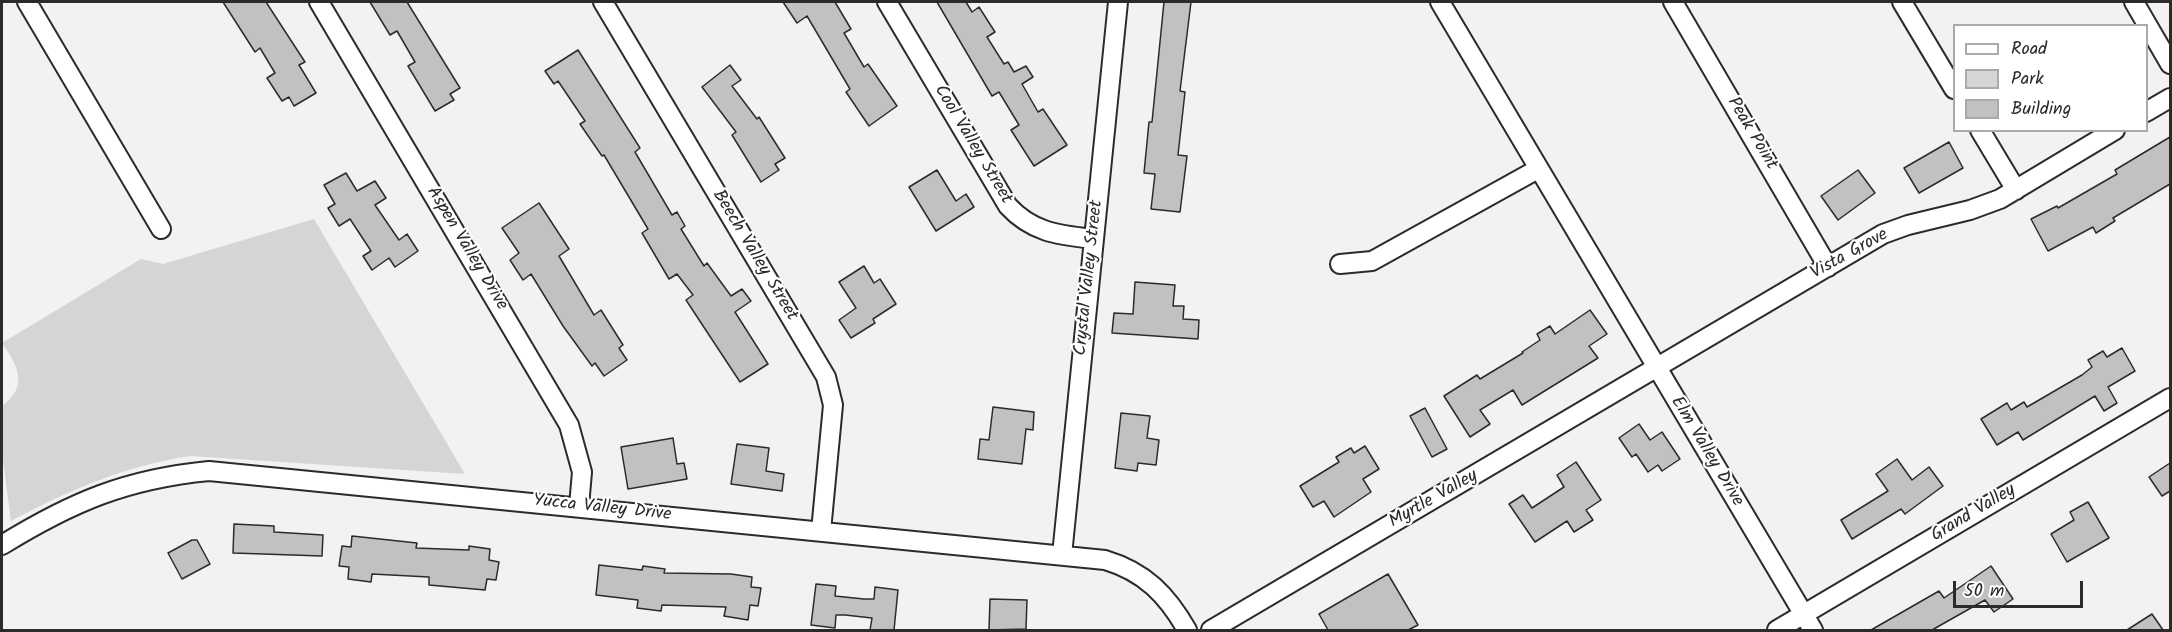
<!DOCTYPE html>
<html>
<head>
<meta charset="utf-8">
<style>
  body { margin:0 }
  #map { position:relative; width:2172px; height:632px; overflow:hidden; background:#f2f2f2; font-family:Kalam,sans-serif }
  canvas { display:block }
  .frame { position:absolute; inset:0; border:3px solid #2b2b2b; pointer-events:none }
  .legend { position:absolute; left:1953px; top:24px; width:195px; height:108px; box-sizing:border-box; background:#fff; border:2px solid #aaa; margin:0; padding:8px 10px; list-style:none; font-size:18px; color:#2b2b2b }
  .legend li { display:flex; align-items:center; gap:12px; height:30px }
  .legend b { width:30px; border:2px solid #aaa }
  .scale { position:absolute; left:1953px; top:581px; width:130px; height:27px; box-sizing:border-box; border:3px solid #2b2b2b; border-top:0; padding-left:8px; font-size:18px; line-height:21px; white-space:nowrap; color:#2b2b2b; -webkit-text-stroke:4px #fff; paint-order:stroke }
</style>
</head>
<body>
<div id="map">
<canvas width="2172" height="632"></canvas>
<div class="frame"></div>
<ul class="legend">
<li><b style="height:8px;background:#fff"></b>Road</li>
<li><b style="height:16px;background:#d5d5d5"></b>Park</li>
<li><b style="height:16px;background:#c1c1c1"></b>Building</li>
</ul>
<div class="scale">50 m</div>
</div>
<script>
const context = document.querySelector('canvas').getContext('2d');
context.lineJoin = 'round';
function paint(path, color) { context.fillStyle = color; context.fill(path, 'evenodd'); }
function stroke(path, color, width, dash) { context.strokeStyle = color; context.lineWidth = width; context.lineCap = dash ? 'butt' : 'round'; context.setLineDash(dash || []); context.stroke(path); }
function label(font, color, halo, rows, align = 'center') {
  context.font = font + ' Kalam,sans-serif'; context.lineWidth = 4.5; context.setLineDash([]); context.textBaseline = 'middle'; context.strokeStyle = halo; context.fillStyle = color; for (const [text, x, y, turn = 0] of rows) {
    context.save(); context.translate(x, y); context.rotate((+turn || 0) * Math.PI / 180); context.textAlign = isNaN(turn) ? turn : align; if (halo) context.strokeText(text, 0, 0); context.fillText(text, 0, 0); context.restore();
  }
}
const green = new Path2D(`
  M314,219l151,255 -275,-18c-65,10 -121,34 -179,65l-9,-69v-46c27,-20 16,-40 0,-63l139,-84 22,5z`);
const building = new Path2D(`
  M223,2h43l39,60 -6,3 17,28 -22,13 -5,-9 -7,4 -15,-23 8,-5 -15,-25 -5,4z
  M370,2h37l53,86 -10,6 4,6 -19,11 -27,-45 7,-4 -18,-31 -7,4z
  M783,2h52l16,27 -7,4 20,34 4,-3 29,42 -28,20 -23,-34 4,-3 -43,-73 -10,7z
  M937,2h29l6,10 7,-5 16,25 -8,5 17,27 4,-2 6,10 12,-6 7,11 -11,7 16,28 5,-3 24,36 -33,21 -23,-36 8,-5 -20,-33 -7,4z
  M1164,2h27l-11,89 5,1 -7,63 9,1 -7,56 -29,-3 4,-35 -11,-1 5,-51h3z
  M578,50l62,98 -5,4 37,63 5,-3 8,14 -4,3 23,37 3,-3 24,33 11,-7 9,12 -16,11 33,52 -28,18 -54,-82 7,-5 -16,-21 -8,5 -27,-46 6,-4 -44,-74 -2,1 -22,-32 5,-3 -27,-40 -4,3 -9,-13z
  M730,65l11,15 -9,6 25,33 2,-2 26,41 -10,6 4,6 -18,12 -29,-47 4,-3 -34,-45z
  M2170,137v47l-57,34 2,3 -19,12 -3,-6 -45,24 -17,-32 26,-13 1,2 59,-34 -2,-4z
  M1949,142l14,26 -44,25 -15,-25z
  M937,170l19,31 10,-7 8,13 -38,24 -27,-44z
  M1858,170l17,23 -37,27 -17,-24z
  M346,173l11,18 18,-10 11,17 -11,7 24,35 8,-6 11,17 -23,16 -6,-9 -17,12 -9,-14 8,-5 -21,-32 -11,7 -11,-18 7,-4 -11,-19z
  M539,203l30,46 -10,7 35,59 7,-5 22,35 -4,3 8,12 -23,16 -9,-13 -3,3 -29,-40 -32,-52 -8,6 -13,-20 9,-7 -17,-25z
  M864,266l10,17 6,-4 16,25 -23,15 2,4 -24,15 -12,-18 17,-12 -17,-26z
  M1135,282l40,3 -2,21h11l-1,13 16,1 -1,19 -86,-6 2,-20 19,1z
  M1590,310l17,24 -18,12 9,12 -76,47 -9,-15 -33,20 10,14 -20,13 -26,-41 33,-21 3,4 43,-26 -1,-1 18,-12 -3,-6 13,-8 5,8z
  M2122,348l13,23 -27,16 9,16 -13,8 -9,-15 -72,44 -5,-8 -21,13 -16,-26 26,-16 4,7 13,-8 3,5 55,-32 10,-8 -4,-7 15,-9 4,6z
  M993,407l41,5 -1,18 -7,-1 -4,35 -44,-5 2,-20 9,1z
  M1425,408l22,41 -15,8 -22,-41z
  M1121,413l29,3 -3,22 12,2 -3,25 -18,-2 -1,8 -22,-3z
  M1639,424l11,16 12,-8 18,27 -18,12 -4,-6 -10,7 -12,-18 -4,3 -13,-19z
  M673,438l4,26 7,-1 3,16 -59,10 -7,-42z
  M737,444l32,4 -3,23 18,3 -2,17 -51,-7z
  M1365,446l14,23 -16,10 8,13 -37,25 -10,-16 -11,6 -13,-21 39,-24 -3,-5 15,-9 3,5z
  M1897,459l15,21 17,-13 14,19 -38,28 -4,-5 -49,30 -11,-19 47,-29 -12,-17z
  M1576,462l25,38 -15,10 7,10 -19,12 -7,-11 -32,21 -26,-38 14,-9 9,13 32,-21 -7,-12z
  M2170,463v28l-8,5 -13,-19z
  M2088,502l21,36 -42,24 -16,-28 23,-14 -4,-8z
  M234,524l40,2v6l49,3 -1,21 -89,-3z
  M352,536l65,7 -1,5 53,2v-4l21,3 -1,11 10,2 -3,18 -9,-1 -2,11 -56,-5v-8l-57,-3 -1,8 -23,-3 1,-12 -10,-1 3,-20 9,1z
  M192,540h5l13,24 -28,15 -14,-26z
  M599,565l43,5 1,-4 22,3 -1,4 67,1 21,3 -1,10 10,1 -3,18 -8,-1 -2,15 -24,-4 2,-9 -64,-2 -1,6 -24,-3 1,-8 -42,-5z
  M1991,566l22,33 -19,13 -9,-12 -53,30h-61l68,-39 5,7z
  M1388,574l30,51 -10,5h-80l-9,-16z
  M816,584l20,2 -1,10 29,3h10l1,-12 23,3 -4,40h-24l2,-12 -27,-3h-9l-1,13 -24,-3z
  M990,599l37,1 -1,29 -37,1z
  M2152,614l11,16h-36z`);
const street = new Path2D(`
  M27,2l134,227
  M319,2l250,423 13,47 -3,34
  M603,2l223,375 7,28 -12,126
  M887,2l121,204c25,27 51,29 86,33
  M1440,2l373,628
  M1673,2l155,265
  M1902,2l52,87
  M2134,2l36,62
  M2146,112l24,-14
  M1980,130l36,60
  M1340,264l32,-3 166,-92
  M2,545c70,-43 124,-66 207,-74l896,89c40,12 62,35 82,70
  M1062,555l56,-553
  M1211,630l672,-396 25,-9 62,-15 30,-11 115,-69
  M1777,630l393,-232`);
const streetNames = [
  ["Peak Point",1751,134,59],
  ["Cool Valley Street",972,145,59],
  ["Aspen Valley Drive",466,249,59],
  ["Vista Grove",1850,255,-29],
  ["Beech Valley Street",754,256,59],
  ["Crystal Valley Street",1090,278,-84],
  ["Elm Valley Drive",1706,452,59],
  ["Myrtle Valley",1434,500,-30],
  ["Yucca Valley Drive",602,509,6],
  ["Grand Valley",1974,514,-31]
];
paint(green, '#d5d5d5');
paint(building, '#c1c1c1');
stroke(building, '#2b2b2b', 1.5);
stroke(street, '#2b2b2b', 22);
stroke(street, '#fff', 18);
label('18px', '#2b2b2b', '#fff', streetNames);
</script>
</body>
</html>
